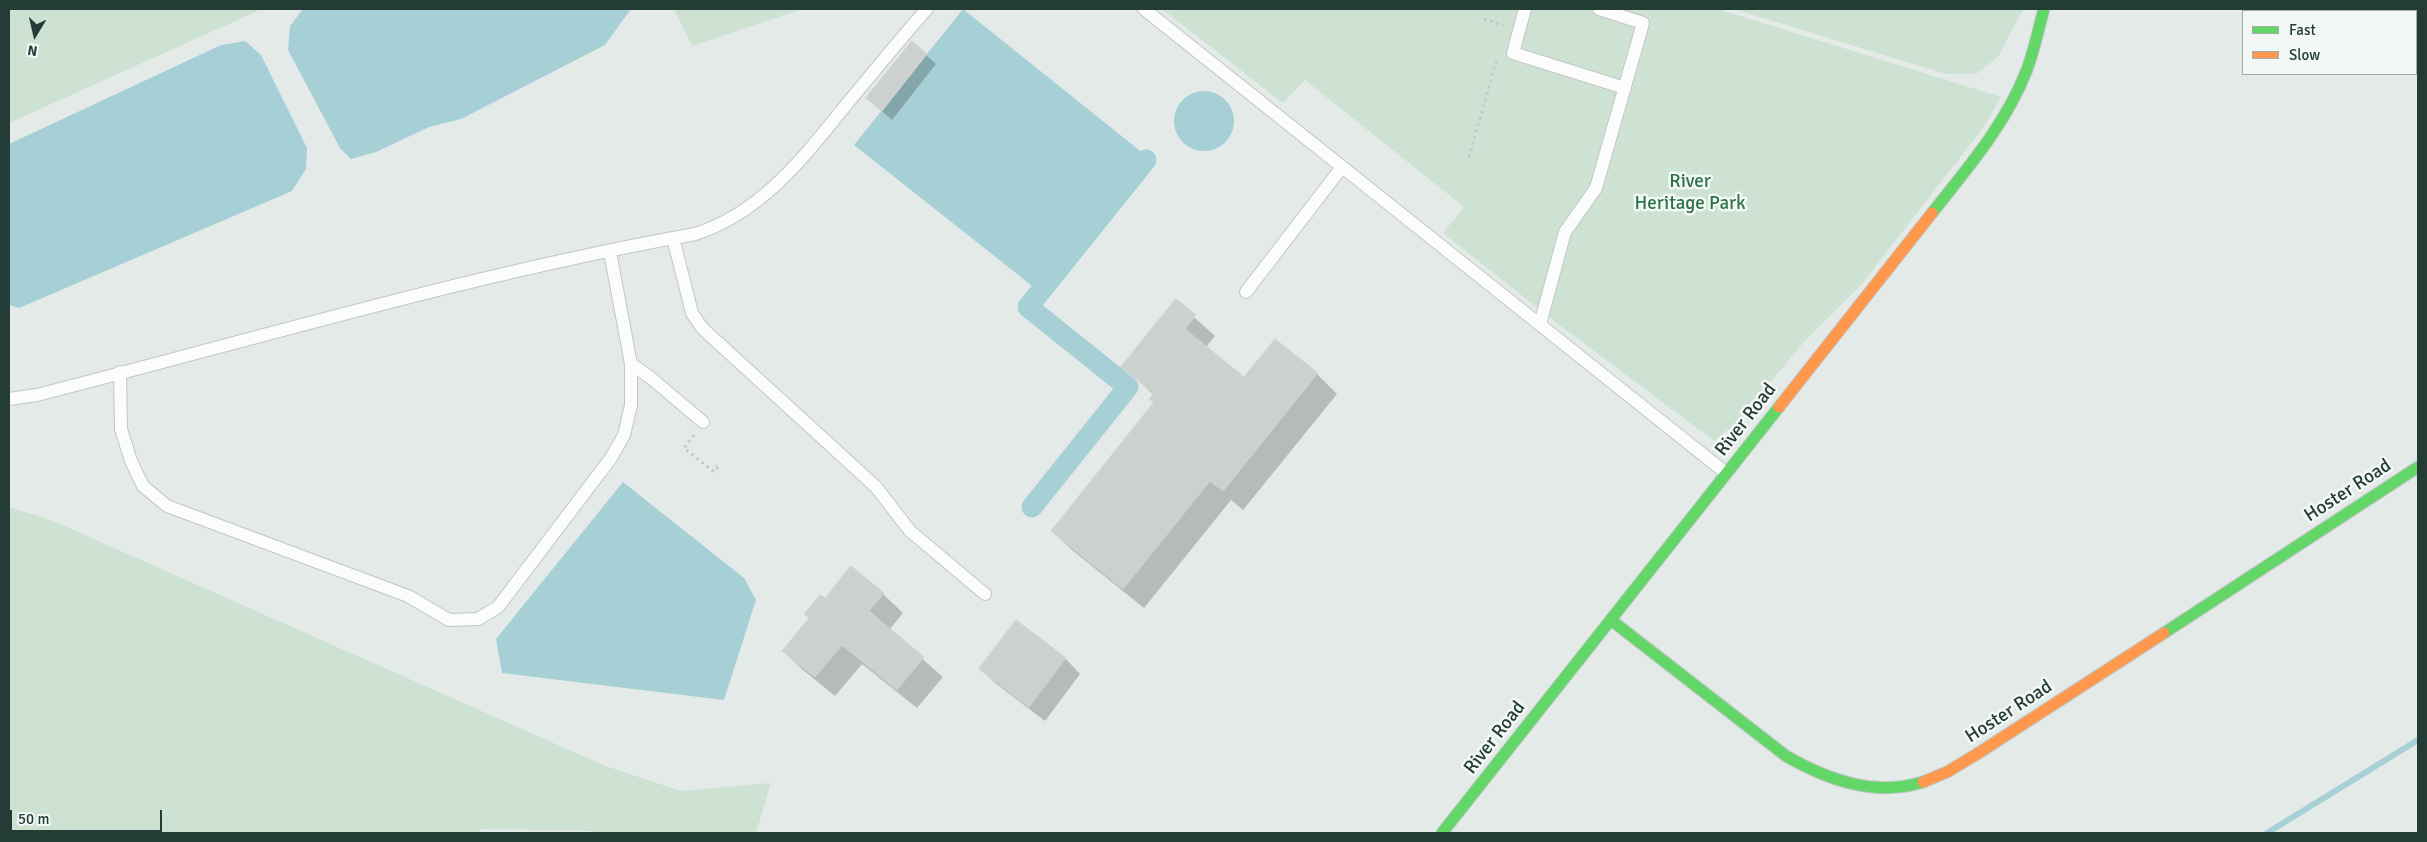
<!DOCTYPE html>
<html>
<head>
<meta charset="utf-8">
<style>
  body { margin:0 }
  #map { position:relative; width:2427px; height:842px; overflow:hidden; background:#e4eae7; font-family:Signika,sans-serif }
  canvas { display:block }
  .frame { position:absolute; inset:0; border:10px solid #233c36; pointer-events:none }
  .legend { position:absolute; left:2242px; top:10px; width:175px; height:65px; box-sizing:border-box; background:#f3f8f6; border:1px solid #a0ada9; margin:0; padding:6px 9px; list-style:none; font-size:15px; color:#233c36 }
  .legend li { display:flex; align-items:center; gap:10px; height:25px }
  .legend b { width:25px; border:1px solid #a0ada9 }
  .north { position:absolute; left:10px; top:10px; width:50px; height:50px; -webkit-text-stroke:4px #f3f8f6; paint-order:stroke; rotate:189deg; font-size:14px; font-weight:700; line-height:20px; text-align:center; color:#233c36 }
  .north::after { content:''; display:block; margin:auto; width:18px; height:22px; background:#233c36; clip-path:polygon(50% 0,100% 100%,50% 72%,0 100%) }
  .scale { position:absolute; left:10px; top:810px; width:152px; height:22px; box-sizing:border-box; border:2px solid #233c36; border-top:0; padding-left:6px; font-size:15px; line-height:18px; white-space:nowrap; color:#233c36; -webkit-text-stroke:4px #f3f8f6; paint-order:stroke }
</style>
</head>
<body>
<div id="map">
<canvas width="2427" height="842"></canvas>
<div class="frame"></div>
<ul class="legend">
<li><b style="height:6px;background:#63d668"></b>Fast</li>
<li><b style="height:6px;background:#ff974d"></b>Slow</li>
</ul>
<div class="north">N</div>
<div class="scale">50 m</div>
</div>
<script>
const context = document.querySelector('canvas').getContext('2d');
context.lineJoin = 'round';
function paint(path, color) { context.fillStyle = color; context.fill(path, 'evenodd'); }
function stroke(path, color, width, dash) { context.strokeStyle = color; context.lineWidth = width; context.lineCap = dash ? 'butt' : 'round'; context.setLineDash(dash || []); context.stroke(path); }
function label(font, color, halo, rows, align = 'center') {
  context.font = font + ' Signika,sans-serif'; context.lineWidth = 5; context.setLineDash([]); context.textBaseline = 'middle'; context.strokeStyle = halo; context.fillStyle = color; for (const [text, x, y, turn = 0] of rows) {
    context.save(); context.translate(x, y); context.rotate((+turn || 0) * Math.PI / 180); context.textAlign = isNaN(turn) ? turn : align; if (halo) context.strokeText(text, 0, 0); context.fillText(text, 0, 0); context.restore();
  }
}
const green = new Path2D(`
  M9,9h253l-253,114z
  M674,9h128l-110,37z
  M1162,9h556l283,88 -18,31 -122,157 -57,57 -69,82 -21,17 -165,-124 -106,-84 21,-26 -159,-127 -22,23z
  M1734,9h289l-25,48 -22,17h-30z
  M9,507l42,13 552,245 78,26 90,-8 -15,50h-162l-3,-2 -112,-2 1,4h-471z`);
const water = new Path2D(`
  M303,9h328l-26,36 -144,74 -32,8 -53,25 -25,7 -11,-11 -52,-98 2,-24z
  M963,9l181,145 -108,135 -182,-144z
  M245,41l16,14 46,93 -1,21 -14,22 -273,117 -10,-3v-161l212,-99z
  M1174 121a30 30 0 1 1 60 0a30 30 0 1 1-60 0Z
  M623,482l121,96 12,22 -32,100 -222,-27 -6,-34z`);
const shadow = new Path2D(`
  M912,43l24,21 -44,56 -25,-22z
  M1176,301l39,35 -9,11 38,31 73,-4 20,20 -94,116 -12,-10 -87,108 -72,-58 -20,-19 103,-128 -1,-8 -31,-28z
  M883,594l20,19 -14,17 54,47 -26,31 -55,-44 -27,32 -32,-26 -20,-19 42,-51z
  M1016,622l50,37 14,15 -35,47 -50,-38 -14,-14z`);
const stream = new Path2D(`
  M2267,833l151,-93`);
const canal = new Path2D(`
  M1032,507l96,-120 -100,-80 118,-147`);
const building = new Path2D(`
  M912,41l15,13 -45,57 -16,-13z
  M1176,299l20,16 -11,14 59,48 31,-38 43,34 -95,118 -13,-10 -87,108 -72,-58 103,-129 -5,-3 5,-6 -33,-26z
  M851,566l33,27 -15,18 55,46 -27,33 -55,-45 -27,32 -33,-26 27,-33 -5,-4 16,-19 5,3z
  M1016,620l50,38 -37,49 -50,-38z`);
const path = new Path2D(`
  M1484,19l20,6
  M1469,157l28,-98
  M694,435l-10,13 30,24 5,-6 -3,-1`);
const lane = new Path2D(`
  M1144,9l582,464
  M1525,9l-12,44 112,35
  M673,238l19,75 10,15 174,159 34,44 75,63
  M610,252l21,112 20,14 52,44
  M1246,292l96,-125
  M1540,324l25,-92 31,-44 47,-165 -44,-14
  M120,372l1,57 10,32 12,25 24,20 241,90 41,24 29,-1 20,-12 113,-149 13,-23 7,-30v-41
  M9,399l28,-4c219,-56 435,-121 658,-161 68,-21 112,-81 156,-135 25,-30 50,-61 76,-90`);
const fast = new Path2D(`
  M1932,213c35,-44 73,-88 94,-141 8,-20 12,-42 18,-63
  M1611,620l175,136c42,24 89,41 137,26
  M2164,633l254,-166
  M1442,833l337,-426`);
const slow = new Path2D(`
  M1779,407l153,-194
  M1923,782l24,-10 30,-18 187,-121`);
const parkNames = [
  ["River",1690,182],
  ["Heritage Park",1690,204]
];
const streetNames = [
  ["River Road",1746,420,-52],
  ["Hoster Road",2348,491,-33],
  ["Hoster Road",2009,712,-33],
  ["River Road",1495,738,-52]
];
paint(green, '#cee2d4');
paint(water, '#a6d0d6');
paint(shadow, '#0003');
stroke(stream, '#a6d0d6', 6);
stroke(canal, '#a6d0d6', 21);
paint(building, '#ccd1cf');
stroke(building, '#cdd3d0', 1);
stroke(lane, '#c1c7c4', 14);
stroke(fast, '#c0c7c4', 13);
stroke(slow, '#c0c7c4', 13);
stroke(path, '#c1cac6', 3, [2.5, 4]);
stroke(lane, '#fbfcfb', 12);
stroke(fast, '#63d668', 11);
stroke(slow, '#ff974d', 11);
label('19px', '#2e7248', '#f3f8f6', parkNames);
label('19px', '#233c36', '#f3f8f6', streetNames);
</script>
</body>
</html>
